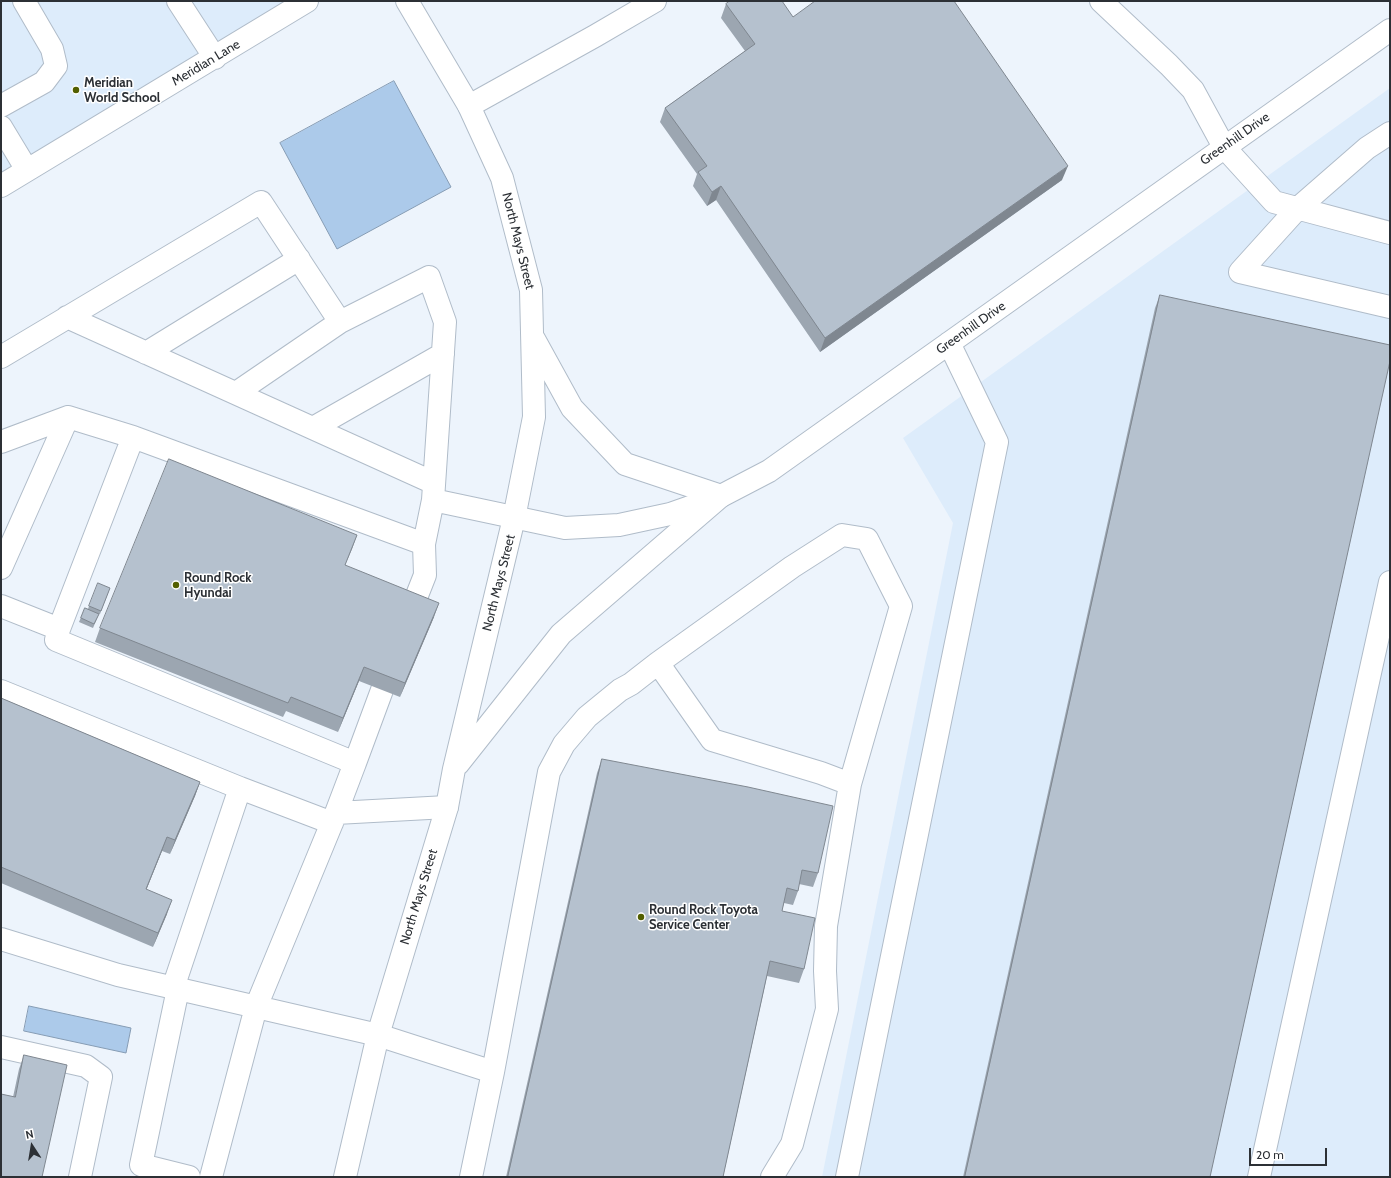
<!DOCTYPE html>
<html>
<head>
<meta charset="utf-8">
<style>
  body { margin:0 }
  #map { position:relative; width:1391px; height:1178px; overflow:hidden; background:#edf4fc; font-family:Cabin,sans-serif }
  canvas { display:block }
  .frame { position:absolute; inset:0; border:2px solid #2c3035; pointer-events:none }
  .north { position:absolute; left:12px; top:1126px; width:40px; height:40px; -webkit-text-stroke:3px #fff; paint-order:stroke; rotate:348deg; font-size:11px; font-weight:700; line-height:16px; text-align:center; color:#2c3035 }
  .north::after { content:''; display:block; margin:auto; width:14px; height:18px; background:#2c3035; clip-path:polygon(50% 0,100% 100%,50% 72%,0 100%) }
  .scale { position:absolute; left:1249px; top:1148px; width:78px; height:18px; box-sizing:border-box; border:2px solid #2c3035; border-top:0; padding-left:5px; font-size:12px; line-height:14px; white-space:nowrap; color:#2c3035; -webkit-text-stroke:3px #fff; paint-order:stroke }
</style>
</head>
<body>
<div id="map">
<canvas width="1391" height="1178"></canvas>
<div class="frame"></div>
<div class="north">N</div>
<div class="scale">20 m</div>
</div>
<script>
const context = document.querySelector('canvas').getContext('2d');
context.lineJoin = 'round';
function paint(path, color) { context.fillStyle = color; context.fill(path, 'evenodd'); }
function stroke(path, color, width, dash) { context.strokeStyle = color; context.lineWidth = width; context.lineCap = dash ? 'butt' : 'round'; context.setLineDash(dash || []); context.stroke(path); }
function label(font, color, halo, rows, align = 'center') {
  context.font = font + ' Cabin,sans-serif'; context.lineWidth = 3; context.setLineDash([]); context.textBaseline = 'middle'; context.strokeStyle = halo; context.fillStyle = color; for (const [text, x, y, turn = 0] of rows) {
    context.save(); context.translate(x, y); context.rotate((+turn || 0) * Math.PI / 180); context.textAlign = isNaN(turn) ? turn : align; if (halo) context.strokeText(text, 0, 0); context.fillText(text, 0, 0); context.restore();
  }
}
const built = new Path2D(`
  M1,1h299l-299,178z
  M1390,88v1089h-568l131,-654 -50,-85z`);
const water = new Path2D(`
  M394,81l57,106 -114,62 -57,-106z
  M29,1006l102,22 -5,25 -102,-22z`);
const minor = new Path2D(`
  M178,1l37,57
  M1101,1l68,64 24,25 31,57 50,55 116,31
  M1,106l43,-24 12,-16 -4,-17 -28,-48
  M469,106l126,-70 60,-35
  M1,127l26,43
  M1390,133l-23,15 -70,61 -57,63 150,35
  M1,186l306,-185
  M67,317l367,166
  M146,353l153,-94
  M1,357l260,-155 79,120 89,-45 16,45 -12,178 -9,44 1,31 -13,33
  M236,393l104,-71
  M68,417l65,20
  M313,428l130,-74
  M1,442l67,-25 -67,151
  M433,500l132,28 54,-3 51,-11 51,-18 48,-25 621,-441
  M1,606l58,23 -3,11 299,123 -19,50 -80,194 -45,170
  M59,629l74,-192 291,107
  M658,663l134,-96 50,-32 25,4 34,67 -51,178
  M1,691l239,97 -67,200
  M355,763l27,-73
  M240,788l92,35
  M336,813l111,-6
  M1,939l117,36 260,60 115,37
  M178,989l-37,176 48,12
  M1,1047l85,19 15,11 -21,100
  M471,1177l22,-105 56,-300 15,-28 23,-27 33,-27 11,-6 27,-21 54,77 109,33 29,11 -24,142 -1,45 2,38 -35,135 -20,33
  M847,1177l150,-735 -48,-99
  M1259,1177l131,-595`);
const major = new Path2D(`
  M534,339l38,69 53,56 96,32
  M458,764l103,-130 160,-138
  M345,1177l33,-142 69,-228 7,-38 60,-251 20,-101 -3,-127 -29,-112 -33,-72 -62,-105`);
const wall = new Path2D(`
  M726,4l67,13 269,163 -242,172 -104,-152 -9,6 -14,-20 4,-12 -37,-52 5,-14 80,-57 -24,-33z
  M1160,295l50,882h-247l192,-869z
  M357,535l-12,30 89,52 -34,80 -41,-16 -21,51 -52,-21 -3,6 -188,-75 5,-14z
  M110,588l-10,26h-1l-6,14 -14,-6 6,-14 3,1 1,-3z
  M1,698l199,84 -5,14 -25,58 -8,-3 -16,39 21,24 -14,33 -152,-64z
  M602,759l216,114 -5,14 -14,-3 -1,7 -5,14 -9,-2 -2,8 22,58 -5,14 -32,-7 -44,201h-217l91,-404z
  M24,1055l18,122 -29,-80 6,-28z`);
const shadedWall = new Path2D(`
  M1068,166l-6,14 -242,172 5,-14z
  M721,186l-5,14 -9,6 5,-14z
  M357,535l-5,14 -13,30 6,-14z
  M439,603l-5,14 -34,80 5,-14z
  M364,667l-5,14 -21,51 5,-14z
  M200,782l-5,14 -25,58 5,-14z
  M167,837l-5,14 -21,52 5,-14z
  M172,900l-5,14 -14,33 5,-14z`);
const building = new Path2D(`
  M730,1h52l11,16 22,-16h139l114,165 -243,172 -104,-152 -9,6 -14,-20 9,-6 -42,-58 90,-64 -29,-40z
  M1160,295l230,50v16l-180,816h-245z
  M169,459l188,76 -12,30 94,38 -34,80 -41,-16 -21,51 -52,-21 -3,6 -188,-75z
  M98,583l12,5 -9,23 -12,-5z
  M85,608l14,6 -5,10 -13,-6z
  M1,698l199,84 -25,58 -8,-3 -21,52 26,11 -14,33 -157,-66z
  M602,759l146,28 85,19 -15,67 -16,-3 -4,21 -11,-3 -5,23 33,7 -11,51 -34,-8 -47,216h-215z
  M24,1055l43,10 -25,112h-41v-83l14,3z`);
const markers = [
  [76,90,4,"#525f00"],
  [176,585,4,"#525f00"],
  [641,917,4,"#525f00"]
];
const streetNames = [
  ["Meridian Lane",206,63,-31],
  ["Greenhill Drive",1235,139,-35],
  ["North Mays Street",518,241,76],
  ["Greenhill Drive",971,328,-35],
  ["North Mays Street",499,583,-76],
  ["North Mays Street",419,897,-73]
];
const poiNames = [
  ["Meridian",84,83],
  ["World School",84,98],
  ["Round Rock",184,578],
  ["Hyundai",184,593],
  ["Round Rock Toyota",649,910],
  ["Service Center",649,925]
];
paint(built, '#ddecfb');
paint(water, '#accaea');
stroke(water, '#869cb4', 1);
stroke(minor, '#b0bcc9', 24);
stroke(major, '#b0bcc9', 24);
stroke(minor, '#fff', 22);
stroke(major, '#fff', 22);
paint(wall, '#9ca6b1');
paint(shadedWall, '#7f8790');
paint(building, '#b5c1ce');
stroke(building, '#7f8790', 1);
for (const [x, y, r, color] of markers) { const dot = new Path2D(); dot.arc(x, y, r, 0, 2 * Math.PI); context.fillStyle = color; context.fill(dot); stroke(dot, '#fff', 1.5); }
label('13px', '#2c3035', '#fff', streetNames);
label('bold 13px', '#2c3035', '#fff', poiNames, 'left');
</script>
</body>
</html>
